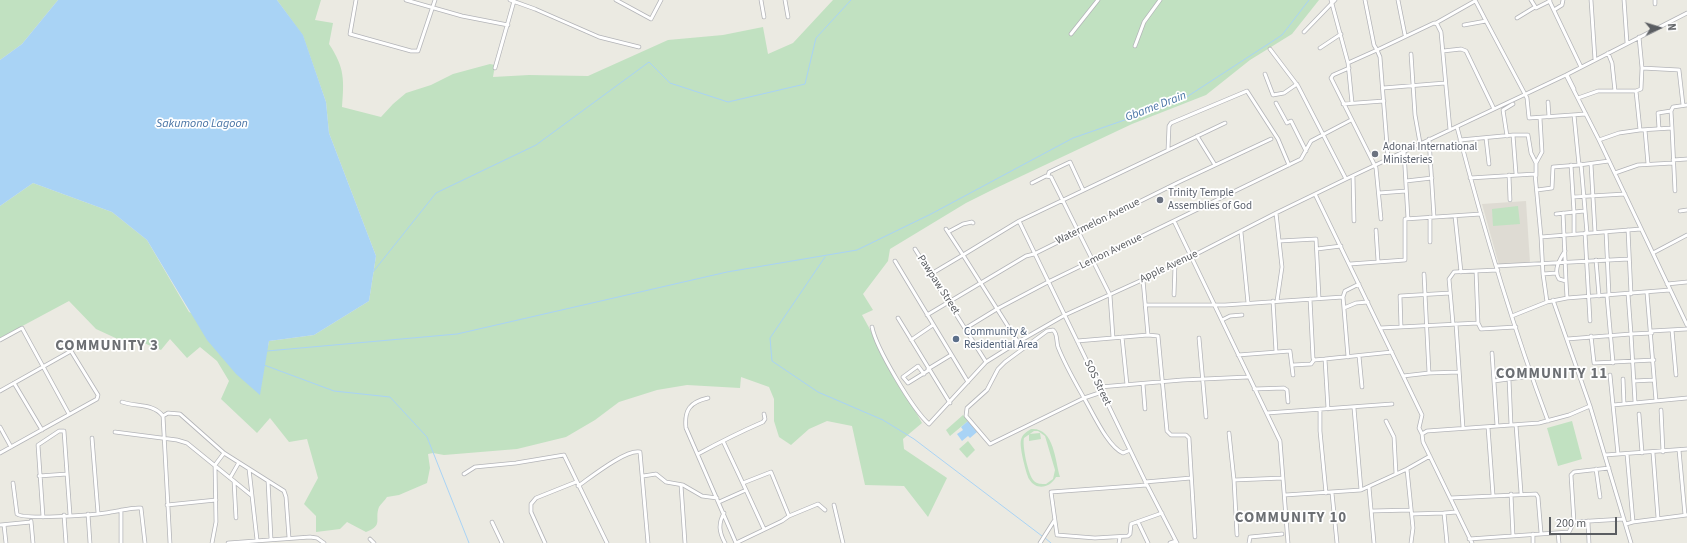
<!DOCTYPE html>
<html>
<head>
<meta charset="utf-8">
<style>
  body { margin:0 }
  #map { position:relative; width:1687px; height:543px; overflow:hidden; background:#ebeae2; font-family:"Source Sans 3",sans-serif }
  canvas { display:block }
  .north { position:absolute; left:1639px; top:8px; width:40px; height:40px; -webkit-text-stroke:3px #fff; paint-order:stroke; rotate:86deg; font-size:11px; font-weight:700; line-height:16px; text-align:center; color:#5a5d61 }
  .north::after { content:''; display:block; margin:auto; width:14px; height:18px; background:#5a5d61; clip-path:polygon(50% 0,100% 100%,50% 72%,0 100%) }
  .scale { position:absolute; left:1549px; top:517px; width:68px; height:18px; box-sizing:border-box; border:2px solid #5a5d61; border-top:0; padding-left:5px; font-size:12px; line-height:14px; white-space:nowrap; color:#5a5d61; -webkit-text-stroke:3px #fff; paint-order:stroke }
</style>
</head>
<body>
<div id="map">
<canvas width="1687" height="543"></canvas>
<div class="north">N</div>
<div class="scale">200 m</div>
</div>
<script>
const context = document.querySelector('canvas').getContext('2d');
context.lineJoin = 'round';
function paint(path, color) { context.fillStyle = color; context.fill(path, 'evenodd'); }
function stroke(path, color, width, dash) { context.strokeStyle = color; context.lineWidth = width; context.lineCap = dash ? 'butt' : 'round'; context.setLineDash(dash || []); context.stroke(path); }
function label(font, color, halo, rows, align = 'center') {
  context.font = font + ' "Source Sans 3",sans-serif'; context.lineWidth = 3.5; context.setLineDash([]); context.textBaseline = 'middle'; context.strokeStyle = halo; context.fillStyle = color; for (const [text, x, y, turn = 0] of rows) {
    context.save(); context.translate(x, y); context.rotate((+turn || 0) * Math.PI / 180); context.textAlign = isNaN(turn) ? turn : align; if (halo) context.strokeText(text, 0, 0); context.fillText(text, 0, 0); context.restore();
  }
}
const education = new Path2D(`
  M1526,201l4,62 -31,2 -17,-61z`);
const green = new Path2D(`
  M0,0h58l-36,44 -22,16z
  M277,0h44l-6,20 18,3 -4,21c16,24 15,36 13,63l39,10 12,-13 13,-11 25,-8 22,-11 37,-10 5,1 -2,12 36,-2 59,1 80,-36 55,-5 40,-8 5,27 25,-11 40,-43h486l-27,34 -42,26 -44,35 -74,29 -138,65 -28,14 -76,46 -2,12 -25,33 10,16 -11,5 60,108 -19,16 1,10 43,29 -19,39 -24,-31 -39,-1 -13,-59 -25,-5 -18,8 -18,16 -12,-8 -5,-16v-22l-5,-12 -28,-10 -1,11 -53,-3 -30,5 -38,12 -24,18 -29,17 -49,12 -73,6 -11,-2 -5,1 2,14 -3,15 -28,12 -12,2c-2,3 -6,7 -8,10 -5,13 5,18 -13,25l-19,-10 -7,7 -24,3v-16l-12,-12 14,-26 -11,-39 -18,3 -19,-24 -13,15 -36,-34 8,-18 -12,-20 -17,-14 -13,11 -17,-19 -9,11 -27,-11 -12,2 -26,-12 -27,-28 -69,37v-132l33,-23 79,29 35,28 42,72 79,34 1,-5 45,-6 55,-34 7,-45 -47,-123 -3,-31 -23,-66z
  M1518,206l2,18 -27,2 -1,-17z
  M963,415l5,6 -18,15 -4,-6z
  M1572,421l10,38 -24,7 -11,-38z
  M1031,429c23,-2 24,31 29,48h-4c-6,11 -20,14 -27,2 -3,-6 -10,-33 -8,-39 1,-5 5,-8 10,-11zM1034,431h4l7,5 10,34 -2,9 -7,5c-5,0 -9,0 -12,-3 -6,-6 -12,-36 -10,-43z
  M1040,433l1,6 -12,2v-7z
  M968,441l7,9 -8,8 -8,-9z`);
const water = new Path2D(`
  M58,0h219l26,35 23,67 3,31 47,123 -7,45 -55,34 -45,6 -9,54 -24,-21 -29,-34 -60,-100 -35,-28 -79,-29 -33,23v-146l22,-16z
  M968,421l9,11 -7,6 -2,-2 -6,5 -5,-7 6,-4 -2,-3z`);
const stream = new Path2D(`
  M825,257l-55,81 2,23 46,31 65,28 31,19 128,97
  M373,272l63,-79 100,-48 113,-83 21,21 58,19 77,-18 11,-46 35,-38
  M267,351l190,-17 270,-62 130,-22 74,-36 142,-76 109,-38 100,-65 27,-35
  M264,365l70,26 56,6 37,40 42,106
  M1045,538l6,5`);
const minor = new Path2D(`
  M356,0l-6,34 61,17h7l17,-51
  M406,0l56,16 46,9
  M510,0l25,9 64,28 40,10
  M616,0l35,19 10,-19
  M761,0l3,17
  M785,0l3,17
  M1331,0l17,63
  M1398,0l7,35
  M1475,0l11,21
  M1531,0l5,8 14,-7
  M1549,0l32,67
  M1591,0l4,60
  M1624,0l3,43
  M1655,0v4
  M1554,10l8,-5 1,-5
  M1517,18l18,-11
  M1436,23l39,-22
  M1464,25l22,-4 41,77 2,20 57,-4
  M1304,32l31,-32
  M1071,34l27,-34
  M1135,46l9,-24 16,-22
  M1320,48l21,-14
  M1270,49l28,37 48,93 220,-104 121,-62
  M1443,51l18,-2 5,2 28,58
  M1608,53l4,10 3,28
  M1411,54l4,61 5,28
  M495,68l19,-67
  M1349,68l-16,7 -2,3 45,90 5,51
  M1642,68l37,2 4,35
  M1265,74l8,21 11,-2 13,-9
  M1566,75l33,65 88,185
  M1567,75l7,14
  M1383,88l62,-5
  M1578,98l20,-7h38l5,-2 1,-21 -3,-31
  M1548,102l1,15
  M1276,103l11,20 4,-2 15,30
  M1352,103l-4,-40 29,-13 -3,-5 -9,-45
  M1343,104l41,-3
  M1457,127c26,100 55,198 91,294
  M1672,128l-1,-17 2,-4 14,-2
  M1659,129l-1,-16 13,-2
  M1640,130l32,-2 3,63
  M1645,130l3,34
  M1513,135h15l3,18 5,10
  M1197,136l18,29
  M1507,136l-4,-26 10,-6
  M1486,138l3,26
  M1429,139l5,78
  M1460,140l53,-5 3,39
  M1599,140l20,-7 21,-3 -4,-39
  M1168,149l1,-23 2,-3 76,-32 31,48 11,26
  M1404,151l4,68
  M1388,158l-8,-101 -3,-7 57,-27 3,1 4,8 9,98
  M1673,160l14,-1
  M1581,164l6,69
  M1591,164l4,68
  M1571,165l3,47
  M1579,165l30,-4
  M1615,173l23,-8 35,-2
  M1509,175l1,25
  M1048,176l1,-4 21,-10 13,28
  M1353,176l1,45
  M1536,176v-13l6,-11 -2,-34
  M1470,178l65,-4 6,63 100,-8
  M1406,181l26,-3
  M1032,183l14,-7 5,1 59,118 3,43
  M1537,190l15,-2 1,-21 26,-2 -5,-50
  M1379,193l27,-2
  M1315,194l107,221 -3,13 3,6
  M1573,197l52,-3
  M1680,211l7,-1
  M1574,212v22
  M1276,213l70,-34
  M1563,213l3,68
  M1556,214l28,-3
  M1455,216l6,56
  M1430,217v25
  M1019,221l128,264 30,58
  M1174,221l106,220 8,102
  M1376,230l2,31
  M1628,230l3,64
  M948,232l15,-8 9,-2 1,1
  M1241,232l7,71
  M1606,232l3,63
  M1585,233l5,88
  M1541,237l2,37 4,28
  M1280,241l36,-2 3,59
  M915,249l71,113
  M1317,249l24,-3
  M1565,251c-5,8 -12,19 -6,28l7,2 1,17
  M1653,253l34,-18
  M1596,260l3,36
  M895,261l73,121
  M1350,264l55,-4v-41l76,-5
  M1496,266l133,-7
  M1476,271l2,52
  M931,274l32,-19 -17,-26
  M1543,274l13,-1
  M1143,280l5,55
  M1667,284l20,-2
  M1647,293l9,108
  M1174,295l1,-30
  M1607,296l6,67
  M1310,299l3,59 1,2 11,-1
  M1553,300l37,106 41,137
  M1273,301l3,51
  M1145,305h80l118,-8
  M1344,308l12,-5 12,-1
  M927,315l99,-59 8,-2 145,-72 92,-43
  M1512,316l35,-14 20,-4 103,-8
  M898,318l52,85
  M1222,320l8,-4 12,-1
  M1453,324l-4,-45 5,-7 44,-2
  M1456,324l7,104
  M872,327c4,21 41,83 57,97l57,-62 32,-20 47,-27 110,-50 101,-52 6,54 -5,34
  M1401,327l-1,-31 50,-3
  M966,328l31,-19 51,-27 253,-123 10,-18 40,-21
  M1380,328l98,-5 3,6 35,-2
  M1053,330c5,4 3,11 5,17 7,18 17,35 26,51l-94,46 -24,-28 1,-8 20,-18 11,-21 7,-7 42,-31z
  M1672,330l4,45
  M1651,331l36,-2
  M1591,336l3,27 60,-3
  M1122,337l5,48
  M1199,338l7,79
  M1567,339l64,-5 -3,-40
  M0,340l22,-12 47,86
  M911,340l22,-15
  M1077,341l71,-6 10,1 9,95 4,4h15l3,3 6,99
  M1018,342l-55,-87 56,-34 206,-98
  M1492,353l5,73
  M1238,355l52,-4 3,24
  M1359,356l3,31
  M1348,357l-5,-60 2,-6 14,-7
  M1293,365l18,-1 3,-4
  M928,369l23,-14
  M1429,373l30,-1
  M924,374l-6,-8 -15,11 5,6 21,-13
  M1610,375l3,30
  M1403,376l26,-3 -5,-99
  M1509,379l2,46
  M1623,379l1,25
  M1494,381l37,-5
  M1634,381l20,-1
  M14,383l28,47
  M1143,384l2,25
  M1100,387l82,-7 66,-3
  M1254,389l30,-1 3,2 1,12
  M0,391l71,-40 27,44 -1,4 -97,54
  M1102,392l-18,6c9,15 24,49 39,55l7,-3
  M708,398c-18,4 -24,12 -22,30l50,115
  M122,402c14,5 31,1 41,14l7,127
  M1635,402l-4,-68 21,-1
  M1354,408l7,82
  M1320,409v22l6,62
  M1328,409l-3,-50 67,-7
  M1661,410l2,42
  M1267,413l125,-9
  M1639,414l3,39
  M163,416l5,-3 12,1 44,39 60,38 2,6 3,41
  M1386,421l8,16 2,37
  M1516,425l5,68
  M0,427l11,20
  M1488,427l5,68
  M115,432l62,8 10,3 64,52
  M1229,433l5,47
  M92,438l6,75
  M723,441l23,49
  M1679,450l6,65
  M1653,453l5,65
  M698,454c22,-12 42,-22 65,-32l2,-3 -1,-5
  M1618,454l-5,-49 74,-7
  M1605,455l82,-6
  M249,469l8,71
  M1407,469l6,59 -2,15
  M1596,469l4,28
  M464,474l11,-7 41,-4 48,-8 43,88
  M39,476l28,-2
  M643,476l13,-2 10,8 17,3 19,11 15,2
  M230,478l8,-14
  M234,481l2,37
  M268,481l3,58
  M1145,482l46,-4
  M13,483l4,31c6,6 81,1 94,-2 10,-1 20,-5 30,-4l4,35
  M743,483l28,-11 18,44
  M681,485l4,58
  M1147,485l-96,7 6,43 38,3 33,-2 2,-2 1,-10 31,-11
  M578,486c13,-9 48,-37 62,-34l8,91
  M1369,487l5,56
  M1332,493l5,50
  M1511,494l2,42
  M1285,495l76,-5 46,-21 23,-13
  M1450,498l86,-4 2,3 3,36
  M719,502l27,-12 18,39
  M167,505l49,-5
  M834,505l9,38
  M121,510v33
  M1372,511l39,-1
  M724,513c-6,11 -5,19 1,30
  M88,514l2,29
  M1412,514l32,-1
  M64,515l2,28
  M43,517l-5,-72 21,-14h5l6,84
  M31,521l2,22
  M1588,521l1,22
  M492,522l10,21
  M1138,522l10,21
  M1574,522l50,-3
  M1633,522l54,-7
  M1626,524l7,-2 -6,-68
  M0,525l31,-3
  M4,525l2,18
  M1558,533l1,10
  M1533,534v9
  M1237,535l-3,-55 49,-2
  M370,539l4,4
  M1469,539l100,-7 5,-10 -3,-47 3,-3 35,-4
  M212,543l4,-21 -1,-57 9,-12
  M228,543l82,-6 7,1 7,5
  M545,543l-14,-31v-8l5,-6 40,-16
  M736,543l46,-22 7,-5 29,-12 7,6
  M1040,543l14,-22
  M1119,543l1,-6
  M1170,543l6,-2
  M1249,543l1,-6 32,-3
  M1447,543l-3,-30 13,-1
  M1472,543l-49,-101 -1,-8 5,-3 112,-8 30,-8 21,-9`);
const markers = [
  [1375,154,4,"#6b7280"],
  [1160,200,4,"#6b7280"],
  [956,339,4,"#5c6f8a"]
];
const worshipNames = [
  ["Adonai International",1383,148],
  ["Ministeries",1383,161],
  ["Trinity Temple",1168,194],
  ["Assemblies of God",1168,207]
];
const streetNames = [
  ["Watermelon Avenue",1098,222,-26],
  ["Lemon Avenue",1111,252,-26],
  ["Apple Avenue",1169,267,-25],
  ["Pawpaw Street",938,285,57],
  ["SOS Street",1097,383,64]
];
const serviceNames = [
  ["Community &",964,333],
  ["Residential Area",964,346]
];
const waterNames = [
  ["Gbame Drain",1156,107,-21],
  ["Sakumono Lagoon",202,124]
];
const districtNames = [
  ["COMMUNITY 3",107,347],
  ["COMMUNITY 11",1552,375],
  ["COMMUNITY 10",1291,519]
];
paint(education, '#dedbd3');
paint(green, '#c1e1c1');
paint(water, '#a9d3f5');
stroke(stream, '#a9d3f5', 1);
stroke(minor, '#b3b4b8', 4.5);
stroke(minor, '#fff', 3);
for (const [x, y, r, color] of markers) { const dot = new Path2D(); dot.arc(x, y, r, 0, 2 * Math.PI); context.fillStyle = color; context.fill(dot); stroke(dot, '#fff', 1.5); }
label('11px', '#5b616d', '#fff', worshipNames, 'left');
label('11px', '#5a5d61', '#fff', streetNames);
label('11px', '#4e5e75', '#fff', serviceNames, 'left');
label('italic 12px', '#4974a5', '#fff', waterNames);
context.letterSpacing = '1px';
label('bold 15px', '#6c6f73', '#fff', districtNames);
context.letterSpacing = '0px';
</script>
</body>
</html>
